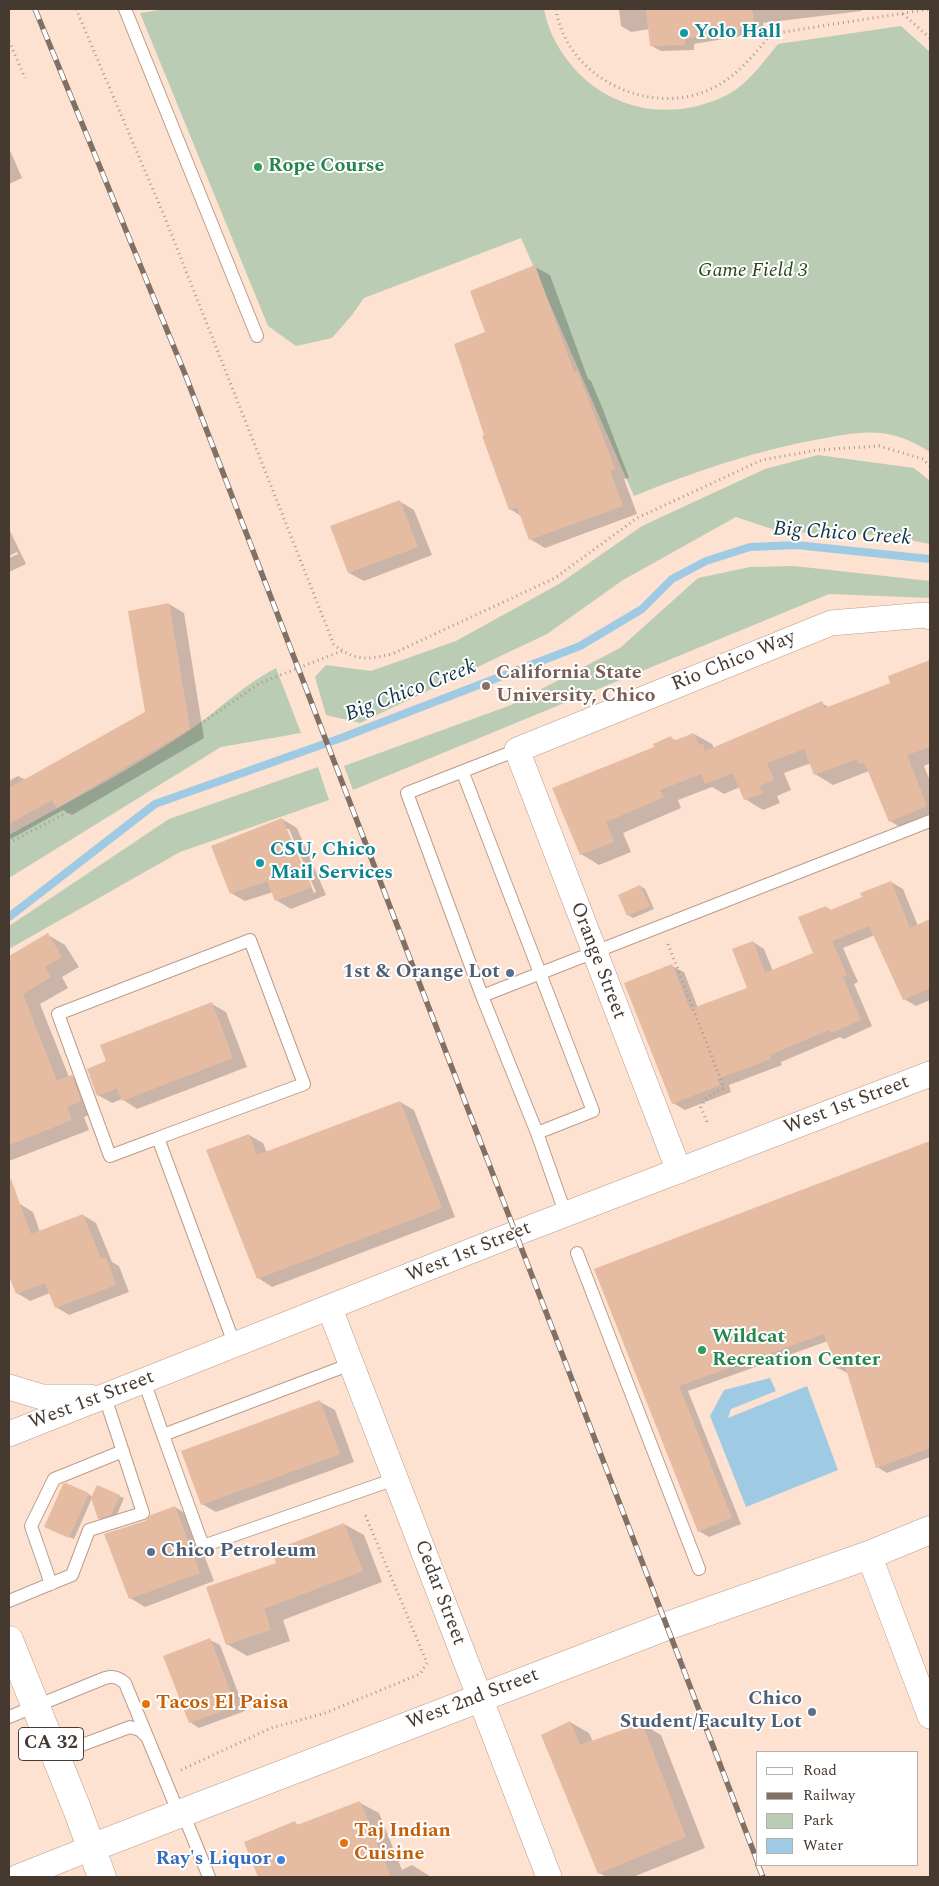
<!DOCTYPE html>
<html>
<head>
<meta charset="utf-8">
<style>
  body { margin:0 }
  #map { position:relative; width:939px; height:1886px; overflow:hidden; background:#fde2d2; font-family:Spectral,serif }
  canvas { display:block }
  .frame { position:absolute; inset:0; border:10px solid #463930; pointer-events:none }
  .legend { position:absolute; left:756px; top:1751px; width:162px; height:115px; box-sizing:border-box; background:#fff; border:1px solid #b5b0ac; margin:0; padding:6px 9px; list-style:none; font-size:15px; color:#463930 }
  .legend li { display:flex; align-items:center; gap:10px; height:25px }
  .legend b { width:25px; border:1px solid #b5b0ac }
</style>
</head>
<body>
<div id="map">
<canvas width="939" height="1886"></canvas>
<div class="frame"></div>
<ul class="legend">
<li><b style="height:6px;background:#fff"></b>Road</li>
<li><b style="height:6px;background:#827065"></b>Railway</li>
<li><b style="height:14px;background:#baccb3"></b>Park</li>
<li><b style="height:14px;background:#9ecae4"></b>Water</li>
</ul>
</div>
<script>
const context = document.querySelector('canvas').getContext('2d');
context.lineJoin = 'round';
function paint(path, color) { context.fillStyle = color; context.fill(path, 'evenodd'); }
function stroke(path, color, width, dash) { context.strokeStyle = color; context.lineWidth = width; context.lineCap = dash ? 'butt' : 'round'; context.setLineDash(dash || []); context.stroke(path); }
function label(font, color, halo, rows, align = 'center') {
  context.font = font + ' Spectral,serif'; context.lineWidth = 4; context.setLineDash([]); context.textBaseline = 'middle'; context.strokeStyle = halo; context.fillStyle = color; for (const [text, x, y, turn = 0] of rows) {
    context.save(); context.translate(x, y); context.rotate((+turn || 0) * Math.PI / 180); context.textAlign = isNaN(turn) ? turn : align; if (halo) context.strokeText(text, 0, 0); context.fillText(text, 0, 0); context.restore();
  }
}
const green = new Path2D(`
  M166,9h378c3,17 11,34 21,48 38,53 104,67 162,38 21,-11 36,-33 51,-51l123,-18 29,26v400c-12,-7 -24,-14 -38,-17 -23,-6 -50,0 -72,4 -66,12 -124,32 -186,57l-113,-258 -157,60 -12,17 -20,23 -36,8 -28,-20 -128,-313z
  M818,455l96,13 16,13v63l-48,-9 -101,-3 -45,-15 -113,63 -76,54 -187,89 -34,-8 -11,-38 11,-12 45,6 85,-30 103,-57 83,-58 123,-57z
  M794,566l136,15v17l-101,-4 -476,196 -9,-24 167,-61 109,-57 78,-70 52,-11z
  M276,668l25,65 -80,14 -212,131v-43c61,-34 123,-66 181,-105 29,-20 54,-46 86,-62z
  M318,767l11,33 -149,52 -171,97v-23l160,-107z`);
const water = new Path2D(`
  M770,1378l6,13 -45,18 -3,9 79,-32 31,84 -92,37 -36,-91 14,-26z`);
const shadow = new Path2D(`
  M619,9h242l1,2 -99,12 1,9 -70,12v6l-33,1 -9,-5 -2,-17 -19,3 -10,-6z
  M9,148l13,30 -13,6z
  M535,267l15,8 38,104 3,2 11,26 27,71 -5,1 13,35 -92,34 -15,-9 -9,-23 -11,-7 -24,-73 1,-103z
  M399,501l15,9 18,45 -68,26 -15,-8z
  M9,529l17,35 -17,8v-14l9,-4 -1,-2 -8,4z
  M169,604l15,9 20,125 -132,77 -9,-5 -54,30v-59l9,-5 8,4 120,-68z
  M924,664l6,3v96l-6,3 6,15v42l-22,9 -18,-11 -21,-50 -36,14 -18,-11 -4,-11 -27,10 7,17 -14,6 3,7 -17,7 -18,-11 -5,-12 -16,7 -12,-7 -34,13 3,8 -58,25 8,19 -32,13 -18,-11 74,-107 16,-9 6,3 17,-7 18,10 2,4 108,-45 8,5 62,-25z
  M282,819l15,9 29,67 -35,14 -15,-9 -3,-8 -28,9 -14,-8zM286,829h3l27,63 -2,1z
  M891,882l12,7 15,37 12,-6v80l-14,6 -12,-7 -29,-64 -32,13 15,34 -4,2 18,42 -28,13 -4,-2 -59,25 1,3 -53,20 2,7 -46,18 -12,-7 -1,-137 12,6 14,36 50,-19 5,-47 11,7 9,22 42,-17 11,-47 6,4 32,-13z
  M640,886l5,3 9,20 -21,9 -5,-3z
  M48,935l17,10 14,22 -17,10 6,11 -28,16 29,73 3,-1 17,10 9,25 -14,6 5,13 -80,31v-203z
  M212,1004l14,8 21,55 -110,42 -15,-10 -10,4 -14,-8 10,-34z
  M400,1102l14,8 41,107 -183,70 -14,-9 -9,-143 14,8 4,10z
  M930,1143v314l-43,16 -10,-6 -28,-93 -11,-6 -10,-27 -140,50 53,133 -32,13 -10,-6 -104,-262z
  M20,1204l13,8 7,20 43,-17 13,8 16,39 7,4 10,26 -60,23 -13,-8 -6,-14 -20,8 -13,-8 -8,-21v-9l4,-1 -4,-10v-44z
  M320,1402l15,8 19,52 -138,50 -14,-8z
  M88,1494l5,3 26,-1 5,2 -8,19 -12,3 -5,-2 -7,-20 -18,41 -24,-10z
  M175,1507l14,9 25,65 -69,26 -15,-9z
  M344,1524l20,11 18,47 -99,38 7,21 -43,15 -20,-12 51,-81z
  M210,1640l10,5 25,66 -46,17 -9,-6z
  M570,1722l19,11 4,9 49,-18 19,11 44,113 -72,29h-26l-8,-4z
  M360,1803l19,10 23,57 10,-5 19,12h-172l-13,-34 49,-20 4,2z`);
const stream = new Path2D(`
  M9,917l146,-113 186,-66 239,-92 62,-37 30,-30 34,-18 44,-14 46,-2 134,14`);
const building = new Path2D(`
  M646,9h106l3,17 -70,13v6l-35,1z
  M535,265l39,107 3,-1 11,27 27,71 -5,2 13,35 -94,34 -12,-33 -8,3 -27,-74 2,-1 -30,-91 31,-12 -15,-41z
  M400,500l18,47 -70,26 -18,-47z
  M169,603l21,126 -133,79 -5,-8 -43,24v-36l136,-76 -17,-101z
  M930,660v87l-23,8 20,51 -38,16 -24,-58 -7,-1 -1,-4 -43,16 -10,-26 -37,14 7,17 -15,6 4,7 -19,7 -11,-27 -28,11 -4,-10 -41,16 4,7 -58,25 8,20 -34,13 -28,-67 102,-41 -1,-3 18,-8 2,5 21,-8 5,12 4,-1 2,7 117,-50 3,7 65,-25 -2,-7z
  M282,818l30,69 -37,14 -8,-20 -37,13 -19,-48z
  M891,881l19,47 20,-9v69l-27,12 -34,-74 -37,15 15,34 -4,2 18,43 -30,13 -2,-3 -59,25 1,4 -54,20 3,6 -48,19 -48,-121 48,-19 18,45 57,-21 -15,-39 21,-8 12,32 48,-20 -15,-36 28,-11 2,5 34,-14 -2,-4z
  M640,885l10,21 -23,10 -9,-21z
  M48,933l14,24 -17,10 6,10 -28,17 34,87 15,-6 9,26 -14,6 5,13 -63,25v-189z
  M212,1002l21,56 -111,43 -5,-13 -20,8 -10,-27 19,-8 -6,-16z
  M400,1101l42,107 -185,71 -51,-129 43,-16 8,21z
  M930,1141v307l-54,20 -31,-102 -8,3 -13,-35 -145,52 53,132 -34,14 -104,-263z
  M11,1179l20,55 52,-20 18,45 5,-2 10,28 -61,23 -10,-25 -29,11 -7,-18v-96z
  M320,1400l20,54 -139,51 -20,-54z
  M66,1483l23,10 -20,45 -25,-11 19,-43z
  M97,1485l23,10 -9,20 -13,4 -7,-21z
  M175,1506l25,67 -71,26 -25,-65 41,-13 6,-6z
  M344,1523l19,48 -99,38 7,21 -45,15 -20,-58 70,-24 -4,-12z
  M210,1638l26,68 -47,17 -26,-67z
  M570,1721l10,24 62,-22 44,114 -88,37 -57,-139z
  M360,1801l31,76h-133l-14,-35 51,-21 2,4z`);
const path = new Path2D(`
  M76,9l87,204 171,432c22,16 32,15 58,9l163,-76 82,-60 125,-58 55,-10 62,-4 44,13 7,7
  M556,9c10,69 95,110 157,79 24,-12 41,-33 58,-54l159,-25
  M902,9l1,5 27,24
  M9,41l16,37
  M9,843l78,-41 173,-119 82,-32
  M668,944l56,144c-11,5 -18,8 -23,19l6,15
  M181,1770l90,-42 54,-15 95,-39 7,-11 -63,-151`);
const service = new Path2D(`
  M125,9l132,327
  M463,773l130,338 -56,22 -55,-137 -75,-203 110,-43
  M482,996l448,-175
  M537,1133l29,82
  M158,1138l-48,18 -52,-142 192,-74 54,144 -146,54 77,208
  M577,1253l122,316
  M144,1381l19,54 188,-71
  M163,1435l40,111 192,-67
  M51,1584l-20,-58 23,-47 69,-28
  M9,1601l63,-26 17,-45 54,-17 -38,-116
  M9,1717l96,-39c8,-2 13,-1 20,5l54,131
  M55,1755l75,-28 10,3 6,6
  M183,1813l26,64`);
const minor = new Path2D(`
  M679,1171l-162,-421 314,-127 94,-8 5,2
  M330,1309l219,568
  M9,1387l33,10h48
  M9,1434l505,-200 416,-160
  M869,1555l61,161
  M18,1877l73,-29`);
const tertiary = new Path2D(`
  M91,1848l576,-222 202,-71 61,-25`);
const primary = new Path2D(`
  M9,1640l68,169 25,68`);
const rail = new Path2D(`
  M35,9l150,365 573,1489
  M758,1865l5,12`);
const markers = [
  [684,33,5,"#0f9aa8"],
  [258,167,5,"#2e9e5b"],
  [486,686,5,"#8d6e63"],
  [260,863,5,"#0f9aa8"],
  [510,973,5,"#5c6f8a"],
  [702,1350,5,"#2e9e5b"],
  [151,1552,5,"#5c6f8a"],
  [146,1704,5,"#e8710a"],
  [812,1712,5,"#5c6f8a"],
  [344,1843,5,"#e8710a"],
  [281,1860,5,"#3f7fe0"]
];
const shields = [
  [51,1744,65]
];
const shieldNames = [
  ["CA 32",51,1744]
];
const cultureNames = [
  ["Yolo Hall",694,33],
  ["CSU, Chico",270,851],
  ["Mail Services",270,874]
];
const leisureNames = [
  ["Rope Course",268,167],
  ["Wildcat",712,1338],
  ["Recreation Center",712,1361]
];
const parkNames = [
  ["Game Field 3",753,272]
];
const streetNames = [
  ["Rio Chico Way",734,662,-22],
  ["Orange Street",597,961,69],
  ["West 1st Street",847,1106,-21],
  ["West 1st Street",469,1253,-22],
  ["West 1st Street",92,1401,-21],
  ["Cedar Street",439,1593,69],
  ["West 2nd Street",473,1700,-21]
];
const educationNames = [
  ["California State",496,674],
  ["University, Chico",496,697]
];
const serviceNames = [
  ["1st & Orange Lot",500,973],
  ["Chico Petroleum",161,1552,"left"],
  ["Chico",802,1700],
  ["Student/Faculty Lot",802,1723]
];
const foodNames = [
  ["Tacos El Paisa",156,1704],
  ["Taj Indian",354,1832],
  ["Cuisine",354,1855]
];
const shopNames = [
  ["Ray's Liquor",271,1860]
];
const waterNames = [
  ["Big Chico Creek",842,535,4],
  ["Big Chico Creek",411,692,-21]
];
paint(green, '#baccb3');
paint(water, '#9ecae4');
paint(shadow, '#0003');
stroke(stream, '#9ecae4', 8);
paint(building, '#e5bca2');
stroke(service, '#bb9c88', 14);
stroke(minor, '#bb9c88', 26);
stroke(tertiary, '#bb9c88', 29);
stroke(primary, '#bb9c88', 29);
stroke(path, '#ac978b', 3, [1, 4]);
stroke(service, '#fff', 12);
stroke(minor, '#fff', 25);
stroke(tertiary, '#fff', 28);
stroke(primary, '#fff', 28);
stroke(rail, '#827065', 5.5);
stroke(rail, '#fff', 4, [11]);
for (const [x, y, r, color] of markers) { const dot = new Path2D(); dot.arc(x, y, r, 0, 2 * Math.PI); context.fillStyle = color; context.fill(dot); stroke(dot, '#fff', 2); }
for (const [x, y, w] of shields) { const box = new Path2D(); box.roundRect(x - w / 2, y - 16.5, w, 33, 4); context.fillStyle = '#fff'; context.fill(box); stroke(box, '#463930', 1); }
label('bold 19px', '#463930', null, shieldNames);
label('bold 20px', '#0d838f', '#fff', cultureNames, 'left');
label('bold 20px', '#27864d', '#fff', leisureNames, 'left');
label('italic 20px', '#254612', '#fff', parkNames);
label('20px', '#463930', '#fff', streetNames);
label('bold 20px', '#785e54', '#fff', educationNames, 'left');
label('bold 20px', '#4e5e75', '#fff', serviceNames, 'right');
label('bold 20px', '#c56008', '#fff', foodNames, 'left');
label('bold 20px', '#366cbe', '#fff', shopNames, 'right');
label('italic 21px', '#0f3447', '#fff', waterNames);
</script>
</body>
</html>
